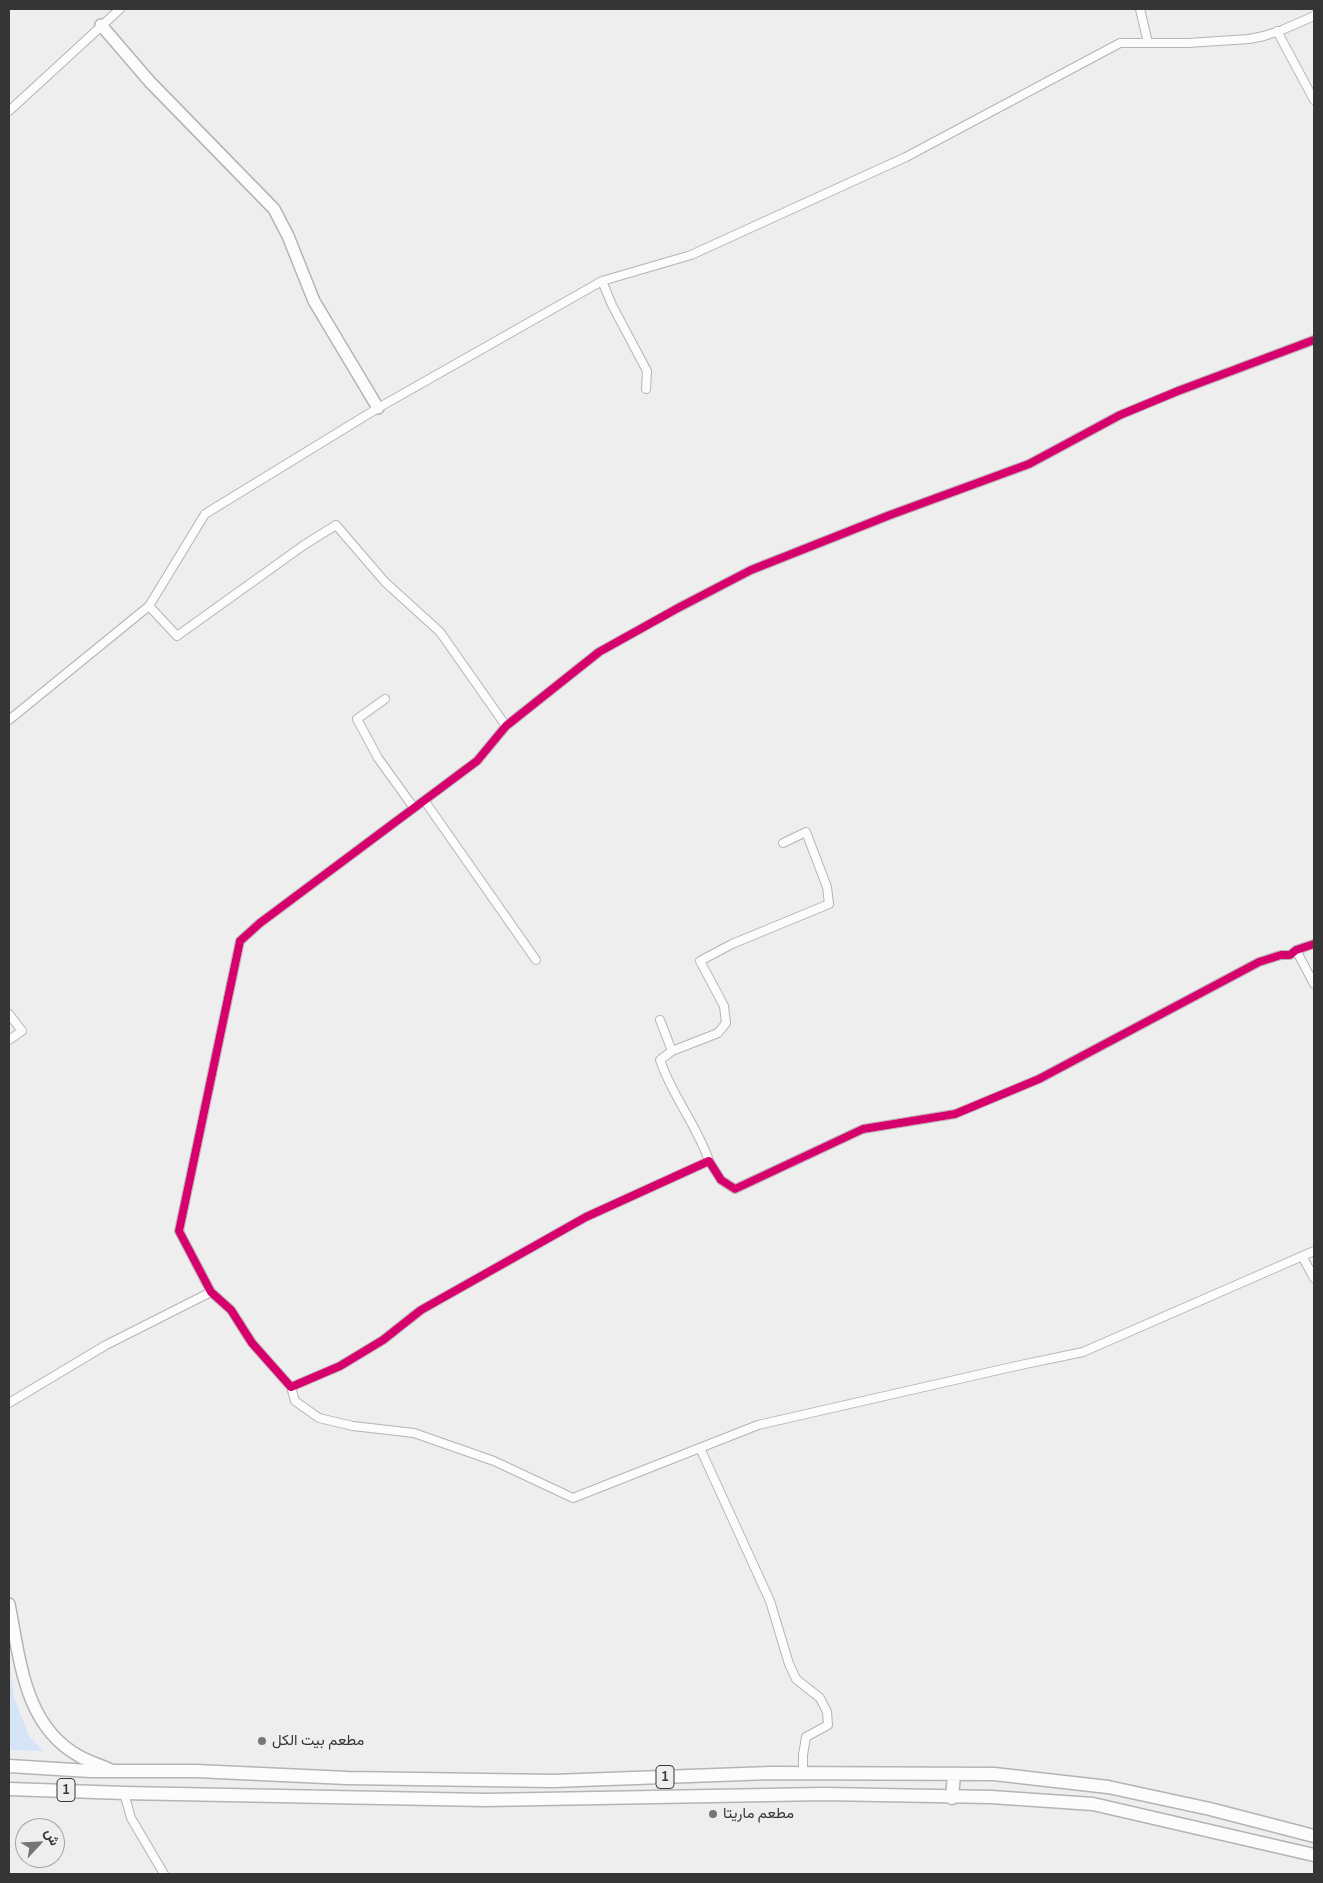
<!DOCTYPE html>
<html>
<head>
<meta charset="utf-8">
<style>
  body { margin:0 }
  #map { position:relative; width:1323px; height:1883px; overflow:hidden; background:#eeeeef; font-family:"Archivo Narrow",Vazirmatn,sans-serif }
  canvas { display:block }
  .frame { position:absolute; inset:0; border:10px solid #353535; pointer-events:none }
  .north { position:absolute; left:15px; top:1818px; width:50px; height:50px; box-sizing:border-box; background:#eeeeef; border:1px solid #a4a4a5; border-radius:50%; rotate:65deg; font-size:14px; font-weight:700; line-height:20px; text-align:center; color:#353535 }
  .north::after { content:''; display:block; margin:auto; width:18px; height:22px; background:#767676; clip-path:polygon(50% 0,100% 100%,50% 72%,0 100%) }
</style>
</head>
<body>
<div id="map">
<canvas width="1323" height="1883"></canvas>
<div class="frame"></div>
<div class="north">ش</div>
</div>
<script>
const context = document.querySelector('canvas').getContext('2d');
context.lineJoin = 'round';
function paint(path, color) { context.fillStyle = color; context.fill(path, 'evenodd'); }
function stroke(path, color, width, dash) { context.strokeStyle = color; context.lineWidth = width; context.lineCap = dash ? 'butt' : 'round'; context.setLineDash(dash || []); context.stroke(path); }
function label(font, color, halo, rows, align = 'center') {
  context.font = font + ' "Archivo Narrow",Vazirmatn,sans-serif'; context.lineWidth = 5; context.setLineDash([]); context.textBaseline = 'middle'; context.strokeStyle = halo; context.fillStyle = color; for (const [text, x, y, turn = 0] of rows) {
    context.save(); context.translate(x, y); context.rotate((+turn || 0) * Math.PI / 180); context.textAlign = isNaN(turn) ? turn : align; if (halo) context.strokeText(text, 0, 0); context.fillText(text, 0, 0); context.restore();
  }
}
const green = new Path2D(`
  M9,1660l5,38 15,38 14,15 -34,-1z`);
const street = new Path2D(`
  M1140,9l8,34
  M1277,31l37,69
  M9,111l111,-102
  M602,281l10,24 35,66 -1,18
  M1314,340l-136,51 -58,24 -91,49 -139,51 -139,55 -73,38 -79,44 -93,74 -29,35 -217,162 -20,18 -61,290 32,61 20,18 21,33 39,44 49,-21 43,-26 38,-30 165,-93 123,-56 12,19 14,9 128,-60 92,-15 84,-35 220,-117 22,-7h9l6,-5 18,-6
  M149,606l28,30 127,-91 32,-20 49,57 55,50 66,94
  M385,699l-28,20 21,39 36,50
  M9,720l140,-114 56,-92 173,-106 224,-127 89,-26 215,-98 214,-114h68l61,-4 15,-3 18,-6 32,-14
  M424,800l112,160
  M1296,950l18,34
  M9,1014l13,17 -13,9
  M660,1020l12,31
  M709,1161c-12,-36 -37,-65 -49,-101l12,-9 46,-18 8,-10 -2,-17 -24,-45 32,-17 97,-40 -2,-17 -21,-55 -23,11
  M1302,1256l12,22
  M291,1387l4,14 24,17 34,8 61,7 80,28 79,37 185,-73 258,-59 67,-14 231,-101
  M9,1403l97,-58 105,-53
  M700,1448l70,153 19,63 7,15 24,19 7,14 1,13 -22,12 -3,18v18
  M124,1793l7,25 33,56`);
const secondary = new Path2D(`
  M101,25l49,57 124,127 14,27 26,65 64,107
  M9,1604c11,55 15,122 70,152 10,6 22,9 32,14`);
const primary = new Path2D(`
  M9,1766l81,5h106l151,7 206,3 218,-8 223,1 114,13 102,22 104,27
  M9,1789l115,4 361,7 339,-6 167,3 102,7 221,51
  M952,1798l2,-24`);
const cycleway = new Path2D(`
  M1314,340l-136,51 -58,24 -91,49 -139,51 -139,55 -73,38 -79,44 -93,74 -29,35 -217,162 -20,18 -61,290 32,61 20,18 21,33 39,44 49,-21 43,-26 38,-30 165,-93 123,-56 12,19 14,9 128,-60 92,-15 84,-35 220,-117 22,-7h9l6,-5 18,-6`);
const markers = [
  [262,1741,5,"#767676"],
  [713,1814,5,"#767676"]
];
const shields = [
  [665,1777,18],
  [66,1790,18]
];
const shieldNames = [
  ["1",665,1777],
  ["1",66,1790]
];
const poiNames = [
  ["مطعم بيت الكل",272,1741],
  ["مطعم ماريتا",723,1814]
];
paint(green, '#d6e4f8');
stroke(street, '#b4b4b5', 10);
stroke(secondary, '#b4b4b5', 14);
stroke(primary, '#b4b4b5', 15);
stroke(street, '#fcfcfd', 8);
stroke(secondary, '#fcfcfd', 11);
stroke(primary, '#fcfcfd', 12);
stroke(cycleway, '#d6006c', 8);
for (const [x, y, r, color] of markers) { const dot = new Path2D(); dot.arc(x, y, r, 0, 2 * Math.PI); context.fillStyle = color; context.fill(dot); stroke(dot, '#eeeeef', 2); }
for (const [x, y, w] of shields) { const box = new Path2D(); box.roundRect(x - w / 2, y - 11.5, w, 23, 4); context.fillStyle = '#eeeeef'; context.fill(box); stroke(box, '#353535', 1); }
label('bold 14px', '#353535', null, shieldNames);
label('15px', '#353535', '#eeeeef', poiNames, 'left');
</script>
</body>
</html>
